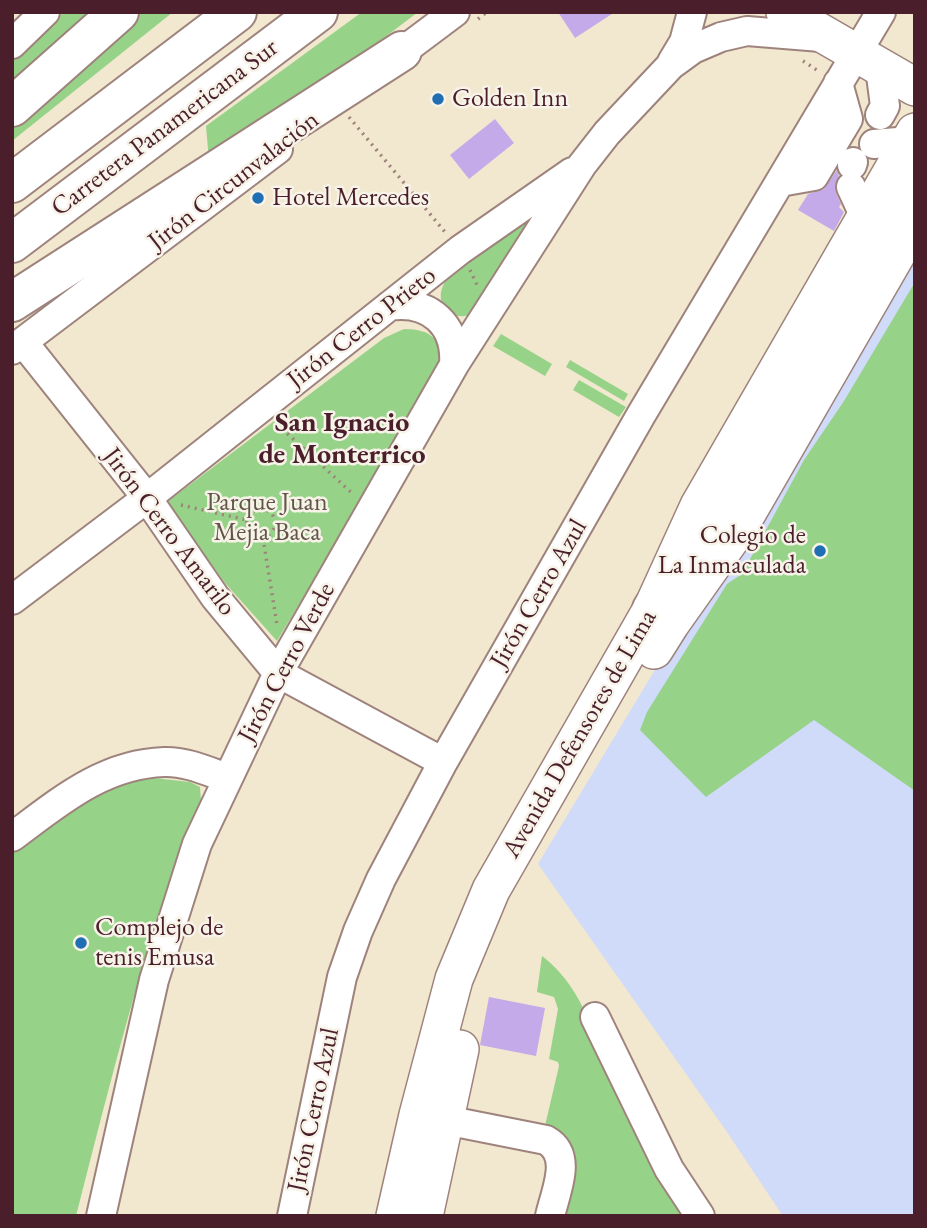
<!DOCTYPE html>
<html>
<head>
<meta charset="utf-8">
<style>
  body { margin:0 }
  #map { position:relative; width:927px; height:1228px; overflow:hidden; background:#f2e7cf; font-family:"EB Garamond",serif }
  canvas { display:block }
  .frame { position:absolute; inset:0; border:14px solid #4a1f2b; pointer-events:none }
</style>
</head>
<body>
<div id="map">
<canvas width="927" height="1228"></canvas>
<div class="frame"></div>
</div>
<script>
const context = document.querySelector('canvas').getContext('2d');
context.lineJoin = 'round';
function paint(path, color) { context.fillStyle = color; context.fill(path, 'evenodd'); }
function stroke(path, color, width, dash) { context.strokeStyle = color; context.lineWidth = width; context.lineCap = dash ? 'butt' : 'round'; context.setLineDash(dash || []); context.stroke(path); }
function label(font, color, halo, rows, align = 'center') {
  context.font = font + ' "EB Garamond",serif'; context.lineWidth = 5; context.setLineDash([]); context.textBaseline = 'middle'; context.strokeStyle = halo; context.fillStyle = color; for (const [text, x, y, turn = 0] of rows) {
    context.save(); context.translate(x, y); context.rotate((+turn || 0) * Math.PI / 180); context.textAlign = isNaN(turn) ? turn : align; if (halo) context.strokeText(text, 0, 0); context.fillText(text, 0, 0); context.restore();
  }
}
const built = new Path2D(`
  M915,238v978h-132l-56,-84 -189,-268z`);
const green = new Path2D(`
  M64,12h30l-82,75v-29z
  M142,12h31l-161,129v-16z
  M362,12h56l-59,45 -150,104 -3,-35z
  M544,202l-71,112c-22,9 -41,-11 -28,-32z
  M915,282v509l-101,-71 -108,77 -66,-67 7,-18 80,-128 15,-10 62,-114 40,-59z
  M404,329c28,0 38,11 37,37l-164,275 -52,-58 -58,-81 217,-164z
  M501,334l51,30 -7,12 -52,-30z
  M570,360l58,34 -4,7 -58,-34z
  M579,380l47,27 -7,10 -46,-27z
  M145,777l45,5 10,5 1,14 -7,12c-50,131 -83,267 -118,403h-64v-365l28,-21 68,-45z
  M542,956c26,20 39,45 51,74l96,186h-124l5,-35 -26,-51 15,-64 -1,-4 -9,-3 9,-50 -4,-12 -17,-5z`);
const building = new Path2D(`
  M558,12h57l-40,26z
  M495,119l19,24 -45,36 -19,-24z
  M837,170l2,6 -4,9 1,8 5,11 -2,3 5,5 -10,19 -36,-21 10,-16 16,-5z
  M489,997l56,11 -9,48 -56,-11z`);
const path = new Path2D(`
  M478,19l9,-7
  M803,61l17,11
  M349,117l96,115
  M470,270l7,15
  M277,424l77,71
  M181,505l66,15
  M247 523a14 14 0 1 1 28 0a14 14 0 1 1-28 0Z
  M263,538l14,87`);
const minor = new Path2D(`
  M12,44l33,-32
  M672,62l12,-20 8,-30
  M387,63l68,-51
  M880,115l5,-9 -5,-38
  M874,144l36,-3
  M852,165l1,-3
  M780,182l34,-6 34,-57 -10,-36
  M851,187l14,30
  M389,306c41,-6 68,19 65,59
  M23,342l124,156 68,99 63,76 165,89
  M12,350l266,-201
  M12,600l135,-102 313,-248 112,-78
  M12,837c47,-35 91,-73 152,-75 21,-1 43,9 63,16
  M595,1017l74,152 31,47
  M425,1116l121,24c27,15 10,50 4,76
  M101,1216l53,-236 43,-136 81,-171 176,-308 128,-200 25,-32 64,-68 22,-16 28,-12 26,-6 74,6
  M292,1216l50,-239 16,-46 23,-52 62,-117 198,-347 240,-403`);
const major = new Path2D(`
  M785,12l130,75
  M654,650l17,-27 68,-96 176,-305
  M395,1216l23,-101 36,-136 37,-89 161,-281 47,-103 216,-374
  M424,1216l36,-167`);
const highway = new Path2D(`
  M12,107l107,-95
  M12,183l225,-171
  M12,243l306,-231
  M12,302l390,-251
  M652,609l64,-91 199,-333`);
const markers = [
  [438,99,7,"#1f6fb2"],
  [258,198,7,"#1f6fb2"],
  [820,551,7,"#1f6fb2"],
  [81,943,7,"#1f6fb2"]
];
const poiNames = [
  ["Golden Inn",452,99],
  ["Hotel Mercedes",272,198],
  ["Colegio de",806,536,"right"],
  ["La Inmaculada",806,566,"right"],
  ["Complejo de",95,928],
  ["tenis Emusa",95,958]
];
const streetNames = [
  ["Carretera Panamericana Sur",165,128,-37],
  ["Jirón Circunvalación",234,181,-38],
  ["Jirón Cerro Prieto",362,328,-38],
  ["Jirón Cerro Amarilo",169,532,53],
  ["Jirón Cerro Azul",539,594,-60],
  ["Jirón Cerro Verde",287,663,-62],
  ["Avenida Defensores de Lima",580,734,-60],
  ["Jirón Cerro Azul",314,1110,-78]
];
const parkNames = [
  ["Parque Juan",267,503],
  ["Mejia Baca",267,533]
];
const neighbourhoodNames = [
  ["San Ignacio",342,423],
  ["de Monterrico",342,455]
];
paint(built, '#d0daf9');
paint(green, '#96d388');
paint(building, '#c4aae9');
stroke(minor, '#9e837d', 32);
stroke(major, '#9e837d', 40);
stroke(highway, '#9e837d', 42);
stroke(path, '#9e837d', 3.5, [2, 5]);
stroke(minor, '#fff', 28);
stroke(major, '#fff', 37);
stroke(highway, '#fff', 38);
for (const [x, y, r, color] of markers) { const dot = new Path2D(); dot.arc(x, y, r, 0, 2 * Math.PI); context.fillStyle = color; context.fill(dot); stroke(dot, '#f7f3e8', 2.5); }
label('26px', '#4a1f2b', '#f7f3e8', poiNames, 'left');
label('26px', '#4a1f2b', '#f7f3e8', streetNames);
label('26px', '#615547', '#f7f3e8', parkNames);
label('bold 28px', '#4a1f2b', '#f7f3e8', neighbourhoodNames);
</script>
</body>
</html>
